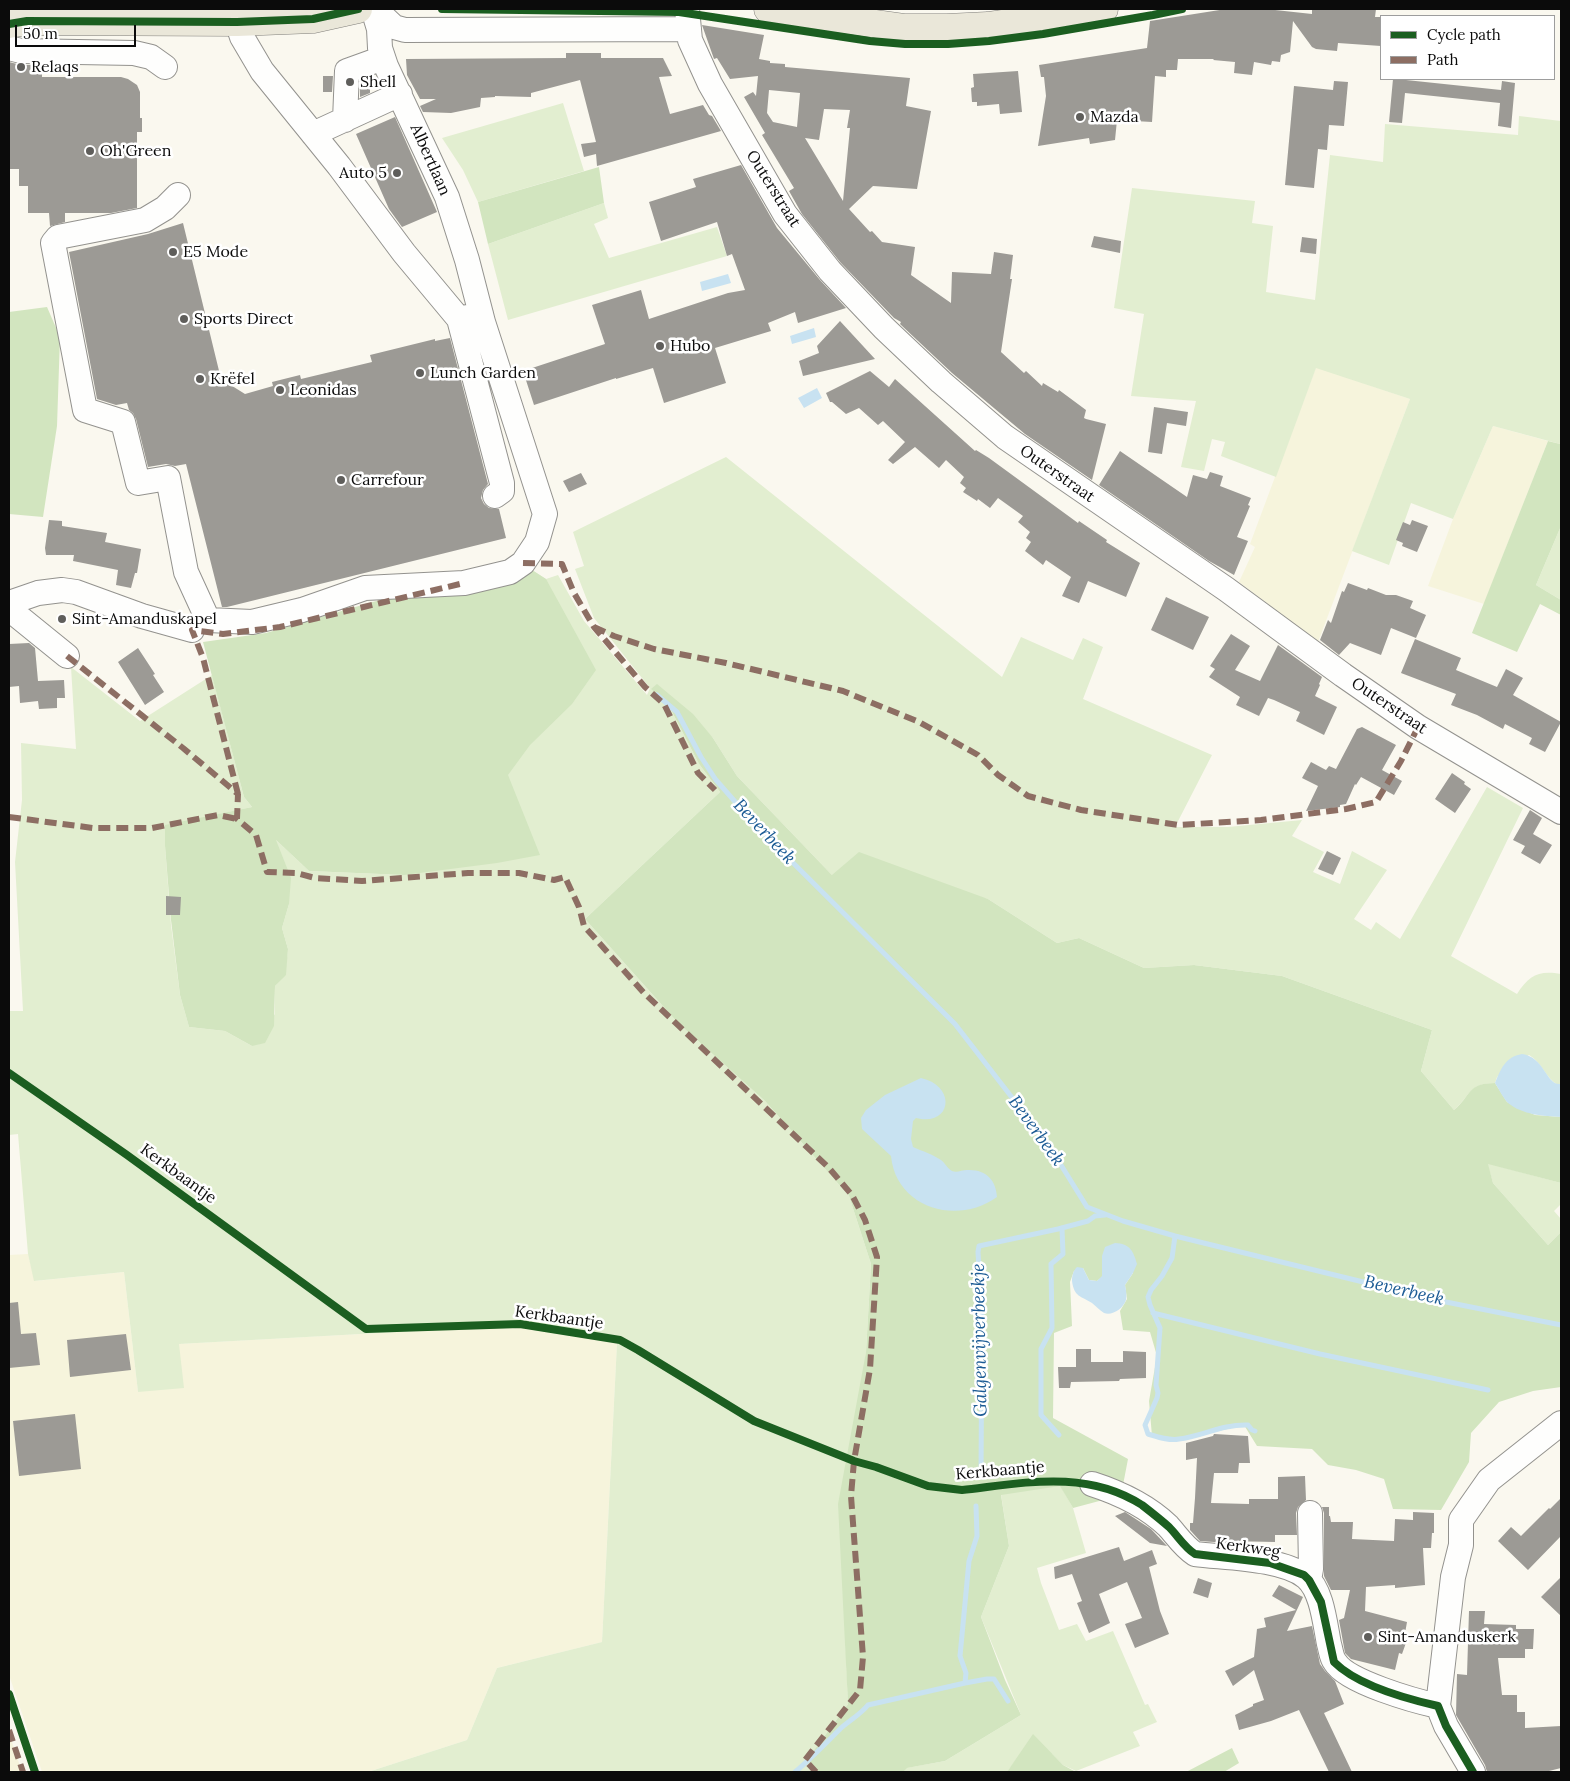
<!DOCTYPE html>
<html>
<head>
<meta charset="utf-8">
<style>
  body { margin:0 }
  #map { position:relative; width:1570px; height:1781px; overflow:hidden; background:#faf8ef; font-family:Lora,serif }
  canvas { display:block }
  .frame { position:absolute; inset:0; border:10px solid #0b0b0b; pointer-events:none }
  .legend { position:absolute; left:1380px; top:15px; width:175px; height:65px; box-sizing:border-box; background:#fff; border:1px solid #9d9d9d; margin:0; padding:6px 9px; list-style:none; font-size:15px; color:#0b0b0b }
  .legend li { display:flex; align-items:center; gap:10px; height:25px }
  .legend b { width:25px; border:1px solid #9d9d9d }
  .scale { position:absolute; left:15px; top:25px; width:121px; height:22px; box-sizing:border-box; border:2px solid #0b0b0b; border-top:0; padding-left:6px; font-size:15px; line-height:18px; white-space:nowrap; color:#0b0b0b; -webkit-text-stroke:4px #fff; paint-order:stroke }
</style>
</head>
<body>
<div id="map">
<canvas width="1570" height="1781"></canvas>
<div class="frame"></div>
<ul class="legend">
<li><b style="height:6px;background:#1b5e20"></b>Cycle path</li>
<li><b style="height:6px;background:#8d6e63"></b>Path</li>
</ul>
<div class="scale">50 m</div>
</div>
<script>
const context = document.querySelector('canvas').getContext('2d');
context.lineJoin = 'round';
function paint(path, color) { context.fillStyle = color; context.fill(path, 'evenodd'); }
function stroke(path, color, width, dash) { context.strokeStyle = color; context.lineWidth = width; context.lineCap = dash ? 'butt' : 'round'; context.setLineDash(dash || []); context.stroke(path); }
function label(font, color, halo, rows, align = 'center') {
  context.font = font + ' Lora,serif'; context.lineWidth = 5; context.setLineDash([]); context.textBaseline = 'middle'; context.strokeStyle = halo; context.fillStyle = color; for (const [text, x, y, turn = 0] of rows) {
    context.save(); context.translate(x, y); context.rotate((+turn || 0) * Math.PI / 180); context.textAlign = isNaN(turn) ? turn : align; if (halo) context.strokeText(text, 0, 0); context.fillText(text, 0, 0); context.restore();
  }
}
const farmland = new Path2D(`
  M1316,367l94,32 -92,243 -79,-60 16,-35 -5,-3z
  M1493,426l55,15 -64,163 -56,-18 25,-67z
  M28,1254l7,27 89,-9 14,120 40,-48 274,-15 68,-1 97,15 -15,299 -105,26 -30,72 -99,32h-326l-33,-97v-420z
  M9,1733l13,39h-13z`);
const green = new Path2D(`
  M563,103l21,68 -106,31 -15,-32 -21,-32z
  M1519,116l42,5v314l-1,9 -67,-18 -40,93 -42,-16 -22,62 -37,-14 58,-152 -94,-31 -40,109 -55,-21 4,-14 -13,-3 -8,32 -23,-4 15,-66 -65,-5 13,-82 -30,-6 18,-120 123,13 -3,22 21,3 -7,66 49,8 15,-145 53,7 2,-38 133,11z
  M604,203l4,15 -14,6 15,34 108,-31 10,29 -219,64 -20,-76z
  M726,457l276,220 19,-40 52,23 10,-22 20,9 -20,52 129,56 -37,72h53l74,-7 -10,16 32,16 -11,20 27,12 12,-33 35,19 -33,49 17,11 5,-8 24,17 87,-152 36,21 -72,148 66,38c12,-19 22,-24 44,-20v110l-3,1c-13,-7 -16,-23 -29,-30l-32,22 -2,6c-26,0 -25,13 -41,27l-33,-39 11,-41 -150,-54 -88,-11 -50,3 -65,-30 -22,5 -69,-44 -156,-24 -95,-99 -24,-38 -62,-49 19,19 29,56 21,28 -135,127 93,104 87,78 84,95 22,68 -5,88 -22,253 4,99 -42,57 10,11h-448l99,-32 30,-72 105,-26 15,-299 -97,-15 -68,1 -273,15 5,44 -46,4 -14,-120 -90,9 -6,-27 -10,-120 -9,1v-124h14l-8,-149 7,-62 -1,-57 55,6 -5,-82 69,54 72,-46 32,122 8,10 -87,19v20l6,79 9,70 9,32 36,4 27,15 23,-32v-28l10,-11 3,-26 -6,-21 7,-24 -14,-65 34,32 95,4 71,-178 43,-136 28,18 12,-4 26,46 63,74 3,-7 -56,-70 -19,-49 9,-3 -11,-34z
  M1561,526v74l-25,-15z
  M1487,1163l74,20v21l-7,7 7,8v13l-13,13 -55,-62z
  M1060,1485l13,23 13,45 -49,15 4,15 18,47 18,-6 9,17 27,-10 32,74 3,-1 9,18 -24,10 7,14 -64,25 -13,-6 -11,-11 -34,4 -11,14h-104l3,-4 39,-7 76,-46 -40,-98 28,-71 -8,-52z`);
const forest = new Path2D(`
  M599,167l5,36 -116,41 -10,-42z
  M47,307l13,30 -3,89 -14,91 -34,-3v-202z
  M1561,435v91l-25,59 25,15v15l-21,-11 -23,48 -45,-19 76,-192 12,3z
  M518,561l28,18 50,91 -24,34 -42,41 -22,30 32,80 -43,8 -93,12 -95,-4 -33,-31 15,38 -2,26 -7,24 6,21 -2,26 -11,11 -1,40 -9,17 -13,3 -27,-15 -36,-4 -9,-32 -9,-75 -6,-74v-21l87,-18 -8,-10 -41,-155 63,-9 103,-30 108,-29z
  M657,684l36,30 20,24 24,38 95,99 27,-23 129,47 69,44 22,-5 65,30 50,-3 88,11 150,54 -11,41 33,39c17,-14 13,-27 41,-27l12,19 28,13 26,2v66l-73,-19 5,19 55,62 13,-13v155l-28,4 -34,11 -28,31 -2,29 -28,48 -48,-1 -9,-30 -28,-9 -28,-5 -16,-16 -55,-3 -13,-21 -59,14 -33,-3 -3,-35 8,-45 -7,-24 -27,-2 -3,-19 7,-12 -2,-14 8,-12 -31,-17v21l-5,4 -8,-1 -6,-12 -9,3 -4,11 2,44 -18,7 -1,85 75,41 -5,26 -20,15 -30,8 -13,-22 -59,9 8,51 -28,71 24,63 16,35 -76,46 -38,7 -4,4h-87l-10,-11 42,-57 -10,-200 28,-152 5,-88 -22,-68 -84,-95 -87,-78 -93,-104 135,-127 -21,-28 -29,-56 -19,-19z
  M1033,1734l30,31 13,7h-69z
  M1232,1748l7,15 -15,9h-38z`);
const water = new Path2D(`
  M728,274l3,9 -29,8 -2,-9z
  M814,328l2,9 -24,7 -2,-8z
  M817,388l5,10 -18,10 -6,-10z
  M1522,1054c23,3 24,32 39,30v33c-18,-1 -38,-2 -53,-14 -5,-5 -9,-14 -13,-20 6,-14 10,-26 27,-29z
  M921,1078c36,8 31,49 -5,40l-3,3 -2,18 2,8c9,4 19,7 28,13 4,3 6,8 11,11 5,2 10,-1 15,-1 19,-1 29,10 30,27 -40,29 -101,11 -106,-41l-29,-27 -1,-11 5,-8 19,-15z
  M1115,1243c15,1 18,7 22,21l-4,9 -8,12c1,4 2,11 1,15 -3,9 -14,16 -22,13 -5,-3 -8,-7 -12,-10 -11,-7 -18,-6 -20,-22 0,-5 1,-10 5,-14l6,1 6,12 8,1 5,-5v-20l3,-9z`);
const stream = new Path2D(`
  M657,695l20,17 24,45 15,23 44,50 195,194 93,120 39,63 36,14 52,15 266,65 120,24
  M1175,1236l-3,22 -10,18 -11,14 -3,7 2,8 10,23 -4,57 2,8 -1,5 -12,27 3,9c10,3 21,7 31,5 24,-3 43,-15 69,-14l4,5 3,1
  M1153,1313l167,41 168,36
  M1059,1435l-18,-20v-66l11,-21 -1,-64 12,-10 -1,-26
  M981,1474l1,-158 -4,-64 1,-6 79,-17 30,-8 7,-5 10,-1
  M976,1506l1,30 -8,25 -9,95 6,17 -1,10 22,-4h7l14,22
  M795,1772c17,-14 31,-29 46,-44 9,-8 20,-14 27,-23l97,-22`);
const building = new Path2D(`
  M1226,9h40l46,5v-5h64l-1,8h6v29l-43,-3 -1,8 -21,-2 -4,-2 -19,-26 -3,31 -9,3 -1,7 -8,-1 -1,4 -17,-3 -2,13 -18,-2 1,-11 -22,-2 1,-1h-36l-1,11h-11v7l-11,-1 -3,46 -35,-2 -2,20 -25,4 -1,-6 -51,8 8,-50 -2,-19h-3l-2,-12 108,-17 3,-27z
  M702,25l62,10 -5,24 11,2v2l15,1v3l125,11 -4,28 25,5 -14,78 -44,-3 -24,23 21,23 2,-1 10,11 33,5 -4,28 40,28 1,-31 39,2 3,-22 19,3 -3,24h2l-11,73 23,21 2,-2 16,15 1,-3 15,9 1,-2 27,20 -2,8 2,1 20,5 -14,56 -67,-46 -73,-61 -52,-49 1,-2 -7,-4 -54,-56 -38,-48 -13,-23 5,-3 -32,-53 3,-2 -21,-36 9,-5 3,4 2,-20 -28,3 -13,-21 -3,1zM769,90l31,3 -3,34 -24,-5 -6,-9zM824,109l26,1 -3,18h3l-7,73 -38,-63 14,2z
  M566,53h35v5h62l9,18 -13,1 11,37 33,-9 6,10 3,1 9,15 -124,35 -1,-12 -12,3 -3,-13 15,-2 -16,-62 -49,13v4l-36,-1v1l-14,1 -1,9 -29,6 -28,-1 -3,-6 16,-7h-16l-13,-24 -1,-16 160,-1z
  M9,62l12,3h21v12h79l7,2 9,6 3,7v26h2v14h-5v76l-26,5h-46v9l-15,4 -1,-13h-21v-27h-9v-17h-10z
  M1018,71l4,41 -22,2 -1,-10 -22,2v-4h-5l-1,-14 3,-1 -1,-13z
  M323,76h10l-1,16h-9z
  M370,77v16l-10,4v-16z
  M1393,79h13v1l95,10 1,-9 13,2 -4,45 -13,-2 2,-23 -95,-10 -3,30 -13,-1z
  M1334,81l14,1 -4,44 -15,-1 -2,25 -9,-1 -4,39 -29,-3 9,-99 39,4z
  M395,117l42,95 -35,15 -13,-18 -33,-75z
  M741,165l36,63 43,52 26,28 -48,15 -3,-11 -27,11 3,8 -56,17 11,35 -62,20 -11,-35 -37,11v-1l-82,27 -11,-34 82,-27 -13,-39 49,-15 8,29 79,-26 17,-3 -13,-36 -5,2 -10,-34 -56,19 -12,-39 47,-15 -3,-8z
  M183,223l38,156 24,15 28,-8 -1,-4 28,-7 1,4 71,-17 -2,-7 65,-16v2l15,-3 38,146 -5,6 -2,8 3,6 5,4 10,1 7,29 -279,69h-5l-36,-143 -11,2 -9,-2 -18,3 -12,-48 -3,-6 -4,-3 -2,-7 -11,2 -19,-6 -28,-147 79,-18z
  M1094,236l27,5 -1,12 -29,-6z
  M1302,237l15,2 -1,15 -16,-2z
  M840,321l35,38 -72,17 -4,-15 20,-8 -2,-7z
  M870,371l19,16 6,-8 80,72 1,-1 13,8 89,65 1,-2 28,19 -1,2 34,21 -14,34 -38,-16 -9,22 -17,-7 9,-19 -25,-17 -3,5 -18,-14 6,-9 -5,-4 4,-6 -12,-10 5,-6 -25,-18 -8,10 -12,-9 -1,2 -14,-9 3,-4 -6,-5 4,-6 -18,-17 -7,8 -24,-21 -22,17 -5,-4 17,-18 -22,-21 -5,4 -19,-17 -13,6 -14,-12h-2l-4,-9z
  M1154,407l34,5 -2,14 -19,-3 -5,31 -14,-2z
  M1120,451l67,46 6,-22 14,4 3,-7 13,4 -3,10 31,12 -3,7 2,1 -13,31 11,4 -14,34 -25,-14 -110,-76z
  M581,473l6,11 -18,8 -6,-11z
  M49,520l13,1v5l45,7 -2,9 36,7 -4,24h-2l-4,15 -15,-3 2,-15 -45,-9 1,-6h-28l-1,-7z
  M1412,520l16,6 -11,26 -15,-6 1,-3 -7,-3 7,-18 7,3z
  M1348,583l19,7 1,-2 18,7h10l17,6 -3,7 16,7 -10,23 -25,-10 -10,27 -31,-12 -11,12 -19,-15 8,-20 3,3 11,-32 2,1z
  M1166,597l43,20 -16,33 -42,-20z
  M1231,634l19,12 -15,24 25,11 18,-36 44,32 -3,7 1,1 -5,11 22,11 -13,28 -28,-14 4,-9 -26,-12 -6,-2 -9,18 -23,-11 4,-8 -31,-20 6,-8 -5,-3z
  M1415,639l46,19 -5,12 41,17 9,-18 17,9 -10,17 48,27 -16,30 -16,-8 3,-6 -27,-14 -2,5 -26,-14 -26,-10 5,-11 -55,-21z
  M29,643l6,5 3,33 26,-1 1,18h-8v10l-18,1 -1,-8 -18,2 -1,-17 -10,1v-15h1l-1,-28z
  M138,648l17,26 -2,1 11,17 -19,13 -27,-43z
  M1362,727l34,18 -14,25 20,11 -8,14 -33,-18 -5,8 -1,-1 -9,20 -6,1v2l-34,4 12,-25 -16,-8 9,-16 15,8 3,-4 7,3 21,-40z
  M1452,773l13,9 -1,2 7,5 -16,24 -20,-14z
  M1530,810l12,8 -9,16 19,11 -12,19 -19,-11 4,-7 -12,-6z
  M1327,851l14,7 -8,17 -15,-6z
  M166,896l15,1 -1,18h-14z
  M18,1302l3,32 15,-1 4,32 -31,3v-65z
  M126,1334l5,36 -61,7 -3,-37z
  M1076,1349h15v13h32v-11l23,1v26l-26,1 -1,2 -48,1 -1,6h-11l-1,-21h18z
  M75,1414l6,55 -62,7 -6,-55z
  M1214,1434l34,2 2,27h-11l-1,10h-24l-3,30 38,1v-5h29v-22l27,-1 1,24 -8,7 -2,6 1,22h-22v7l-47,-1v2l-28,-2 -10,-11v-7h3l2,-25 2,-40 -11,2v-17l27,-7z
  M1561,1498v38l-33,34 -30,-29 13,-14 10,9 28,-28 1,1z
  M1322,1507h7v9h1l1,6h22l-1,17 42,2 1,-22 18,1v-8l21,1v20h-2l-1,15h-8l2,37 -30,3v-3l-29,2 -1,24 42,11 -3,17 3,1 -5,14 -3,-1 -4,17 -44,-11 -6,-6 -6,-33 5,-2 6,-28h-19l-7,-14v-63z
  M1125,1512l26,17 16,17 -17,-3 -35,-27z
  M1119,1547l5,14 28,-11 5,14 -8,3 11,44 9,23 -34,14 -10,-24 17,-6 -15,-36 -28,12 11,29 -21,10 -12,-30 5,-2 -10,-27 -17,5 -1,-12z
  M1561,1577v39l-20,-19z
  M1198,1578l14,5 -4,15 -15,-5z
  M1279,1585l24,12 -16,34 25,-5 8,38 5,7 10,10 9,23 -20,9 28,59h-23l-30,-62 -28,11 -32,9 -4,-15 18,-9v-2l11,-4 -10,-30 -21,16 -8,-15 29,-14 3,-28 9,-2 -2,-9 32,-8 -24,-14z
  M1469,1611h16l-1,13 32,1v4h18l-1,20h-8v9h-27l4,37h15v17h8v16l36,-2v42l-16,4h-58l-2,-7 -29,-50 1,-41 10,1z`);
const minor = new Path2D(`
  M375,9l19,18 11,3 284,-1
  M687,9l3,31 20,44 75,130 45,57 54,57 57,54 64,55 221,152 117,86 75,52 143,85
  M237,22l5,15 20,34 77,95 65,87 55,66 22,-5
  M9,48l12,3 113,2 17,4 14,10
  M345,120l2,-49 36,-13
  M313,134l87,-40
  M178,195l-13,13 -20,12 -87,17 -5,6 32,167 38,12 15,61 30,-5 18,94 22,48 44,2 50,-12 63,-22 99,-5 46,-11 13,-9 14,-21 8,-28 -62,-192 -16,-62 -20,-63 -61,-131 -6,-18 -1,-19 -6,-20
  M459,319l43,164v8l-7,5
  M9,603l29,-10 24,-3 14,2 66,24 50,14
  M9,609l58,47
  M1092,1484c28,9 54,21 76,42 9,10 16,21 27,28 31,4 87,4 111,23 16,13 19,47 23,67 2,6 2,13 6,18 12,20 80,39 103,44
  M1309,1580l2,-11 -1,-56
  M1473,1772l-27,-46 -8,-20 15,-129 8,-32v-25l28,-40 72,-57`);
const major = new Path2D(`
  M768,9l137,19h42l41,-2 116,-17
  M9,24l18,-3 210,1 76,-3 45,-10`);
const quiet = new Path2D(`
  M523,563l39,1 12,29 20,34 51,60 19,17 34,69 17,17
  M594,627l20,9 40,13 72,14 117,28 76,31 59,33 20,20 30,21 53,14 97,15 83,-5 85,-11 30,-7 25,-41 17,-34
  M67,656l116,92 55,46 -1,25 19,16 11,37 29,1 19,5 47,3 106,-8h51l35,7 11,-3 14,30 5,19 60,67 185,175 23,27 13,25 12,37 -7,112 -16,92 -3,35 12,161 -3,33 -55,70 11,12
  M238,794l-35,-136 -11,-28 31,4 57,-7 184,-44
  M9,817l84,11h59l66,-13 19,4
  M9,1730l14,42`);
const cycleway = new Path2D(`
  M442,9l237,3 191,29 35,3h43l41,-3 54,-7 110,-19 29,-6
  M9,24l18,-3 210,1 76,-3 45,-10
  M9,1073l118,82 239,174 154,-5 100,16 18,10 116,71 100,40 22,6 52,19 34,4c62,-7 124,-21 180,15 9,7 18,14 27,22 9,9 15,20 26,27l75,9 34,12 5,5 12,22 13,60c23,23 73,37 104,44l8,20 27,46
  M9,1694l26,78`);
const markers = [
  [21,67,5,"#5f5e5b"],
  [350,82,5,"#5f5e5b"],
  [1080,117,5,"#5f5e5b"],
  [90,151,5,"#5f5e5b"],
  [397,173,5,"#5f5e5b"],
  [173,252,5,"#5f5e5b"],
  [184,319,5,"#5f5e5b"],
  [660,346,5,"#5f5e5b"],
  [420,373,5,"#5f5e5b"],
  [200,379,5,"#5f5e5b"],
  [280,390,5,"#5f5e5b"],
  [341,480,5,"#5f5e5b"],
  [62,619,5,"#5f5e5b"],
  [1368,1637,5,"#5f5e5b"]
];
const poiNames = [
  ["Relaqs",31,67],
  ["Shell",360,82],
  ["Mazda",1090,117],
  ["Oh'Green",100,151],
  ["Auto 5",387,173,"right"],
  ["E5 Mode",183,252],
  ["Sports Direct",194,319],
  ["Hubo",670,346],
  ["Lunch Garden",430,373],
  ["Krëfel",210,379],
  ["Leonidas",290,390],
  ["Carrefour",351,480],
  ["Sint-Amanduskapel",72,619],
  ["Sint-Amanduskerk",1378,1637]
];
const streetNames = [
  ["Albertlaan",430,160,66],
  ["Outerstraat",773,189,58],
  ["Outerstraat",1057,474,35],
  ["Outerstraat",1389,706,34],
  ["Kerkbaantje",178,1174,36],
  ["Kerkbaantje",559,1318,8],
  ["Kerkbaantje",1000,1471,-5],
  ["Kerkweg",1248,1548,8]
];
const waterNames = [
  ["Beverbeek",764,832,47],
  ["Beverbeek",1036,1131,54],
  ["Beverbeek",1404,1291,13],
  ["Galgenvijverbeekje",980,1340,-91]
];
paint(farmland, '#f6f4dc');
paint(green, '#e2eed0');
paint(forest, '#d2e5bf');
paint(water, '#c8e2f1');
stroke(stream, '#c8e2f1', 5);
paint(building, '#9c9a95');
stroke(minor, '#93928e', 26);
stroke(major, '#807f7b', 29);
stroke(minor, '#fefefd', 24);
stroke(major, '#eae7d9', 28);
stroke(quiet, '#8d6e63', 6, [12, 6]);
stroke(cycleway, '#1b5e20', 8);
for (const [x, y, r, color] of markers) { const dot = new Path2D(); dot.arc(x, y, r, 0, 2 * Math.PI); context.fillStyle = color; context.fill(dot); stroke(dot, '#fff', 2); }
label('16px', '#0b0b0b', '#fff', poiNames, 'left');
label('16px', '#0b0b0b', '#fff', streetNames);
label('italic 18px', '#1d5c95', '#fff', waterNames);
</script>
</body>
</html>
